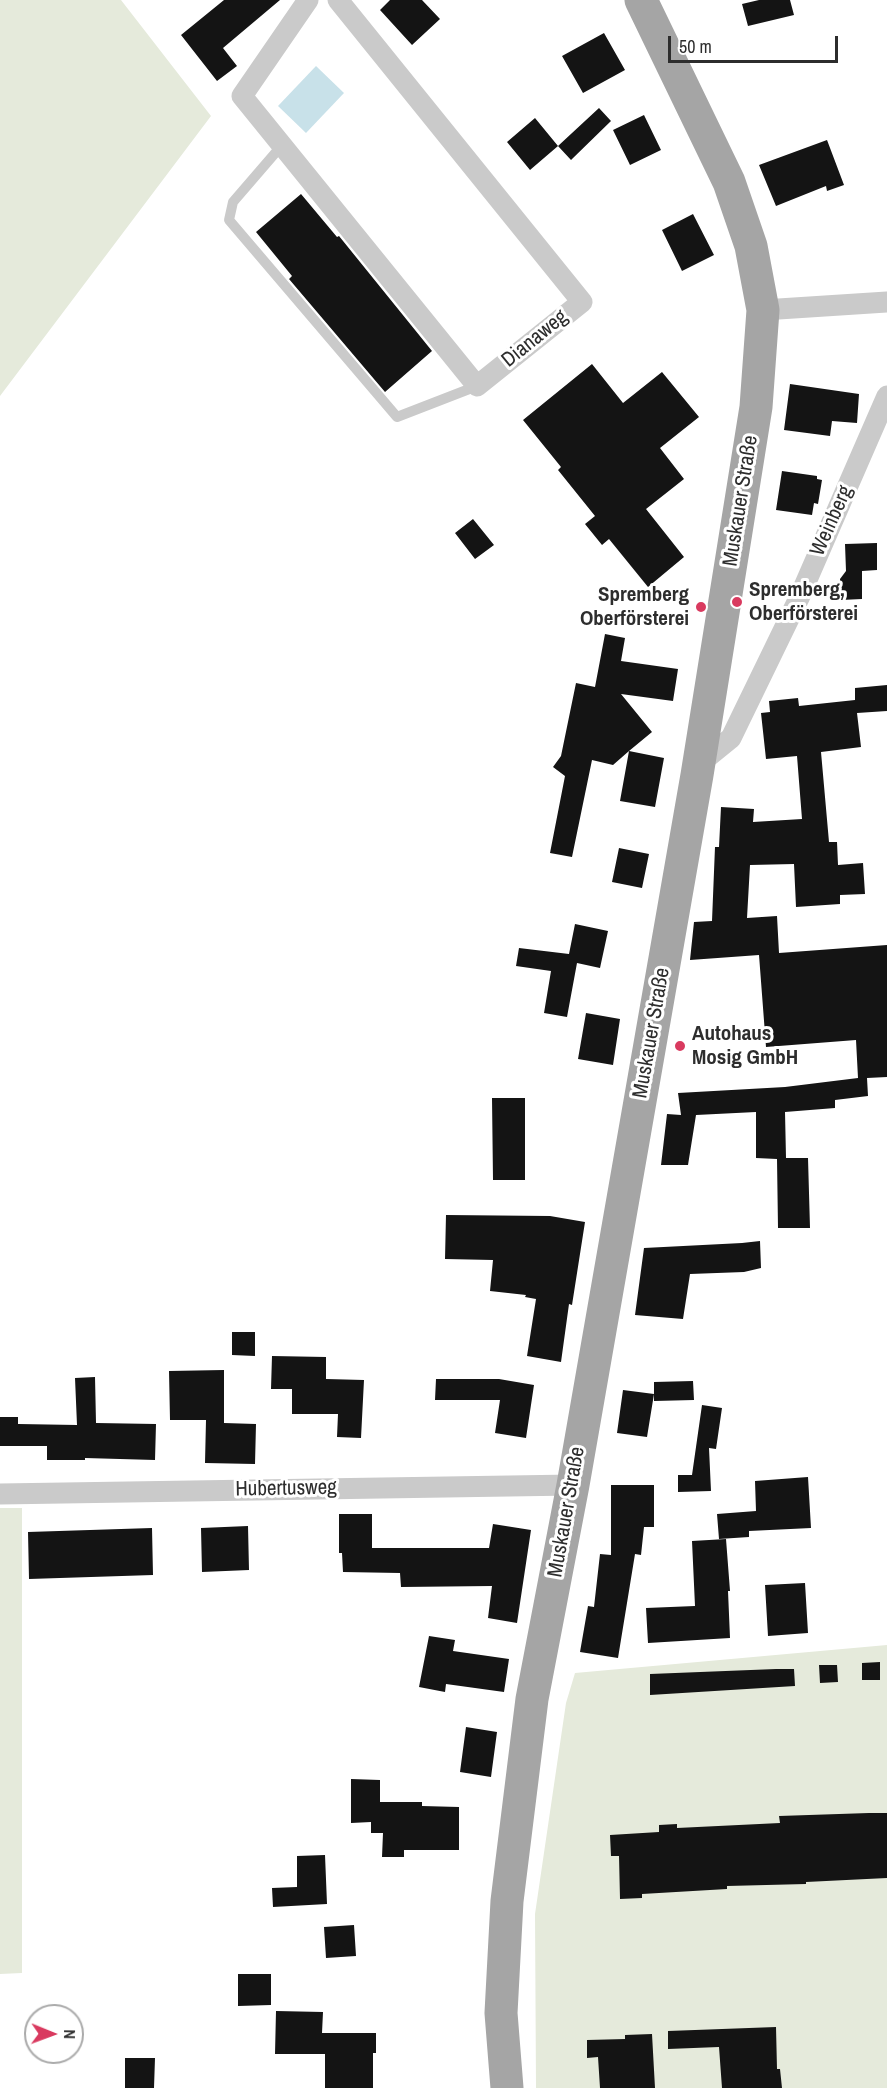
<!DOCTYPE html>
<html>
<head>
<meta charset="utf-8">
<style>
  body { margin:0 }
  #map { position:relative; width:887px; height:2088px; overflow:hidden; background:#fff; font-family:"Archivo Narrow",sans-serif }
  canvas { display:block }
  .north { position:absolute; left:24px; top:2004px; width:60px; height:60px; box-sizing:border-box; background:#fff; border:2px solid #ababab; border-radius:50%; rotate:91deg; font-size:16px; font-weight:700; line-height:24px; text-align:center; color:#2d2d2d }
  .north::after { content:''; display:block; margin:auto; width:21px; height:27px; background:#d93a5f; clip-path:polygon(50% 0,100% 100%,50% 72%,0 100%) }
  .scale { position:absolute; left:668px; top:36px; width:170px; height:27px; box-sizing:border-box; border:3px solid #2d2d2d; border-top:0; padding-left:8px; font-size:18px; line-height:21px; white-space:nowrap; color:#2d2d2d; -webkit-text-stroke:4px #fff; paint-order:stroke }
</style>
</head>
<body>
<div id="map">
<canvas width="887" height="2088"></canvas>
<div class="north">N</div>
<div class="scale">50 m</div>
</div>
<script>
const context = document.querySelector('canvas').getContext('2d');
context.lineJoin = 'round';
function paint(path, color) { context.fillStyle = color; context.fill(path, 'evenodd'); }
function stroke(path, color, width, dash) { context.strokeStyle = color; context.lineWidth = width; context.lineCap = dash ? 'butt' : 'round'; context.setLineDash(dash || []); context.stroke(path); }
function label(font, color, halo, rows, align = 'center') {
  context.font = font + ' "Archivo Narrow",sans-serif'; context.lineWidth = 6; context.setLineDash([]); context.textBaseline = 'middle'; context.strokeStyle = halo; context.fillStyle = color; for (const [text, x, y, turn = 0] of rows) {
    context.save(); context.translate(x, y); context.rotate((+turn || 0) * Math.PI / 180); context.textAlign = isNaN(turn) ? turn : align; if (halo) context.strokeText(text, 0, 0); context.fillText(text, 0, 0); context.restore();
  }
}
const green = new Path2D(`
  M0,0h121l90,116 -211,280z
  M0,1508h22v465l-22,1z
  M887,1645v443h-351l-1,-174 31,-211 9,-30z`);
const water = new Path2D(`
  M316,66l28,27 -38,40 -28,-27z`);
const building = new Path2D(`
  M224,0h56l-57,48 14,18 -20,15 -36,-46z
  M390,0h32l18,19 -28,26 -32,-35z
  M759,0h31l4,15 -46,11 -6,-22z
  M604,33l21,37 -42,23 -21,-37z
  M599,108l12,13 -40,39 -13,-14z
  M644,115l17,35 -31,15 -17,-35z
  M535,118l23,28 -28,24 -23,-28z
  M827,140l17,45 -17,6 -1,-5 -50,20 -17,-41z
  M301,194l36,43 2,-1 93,115 -47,41 -96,-113 3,-3 -36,-44z
  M693,214l21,41 -32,16 -20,-41z
  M592,364l31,39 39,-31 37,45 -39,31 24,31 -38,30 38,48 -36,30 -39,-48 -7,6 -17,-21 10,-8 -37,-46 3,-3 -38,-47z
  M790,384l69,10 -2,29 -25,-2 -2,15 -46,-6z
  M782,471l35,5v3l5,1 -4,24 -4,-1 -2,12 -36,-5z
  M473,519l21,26 -19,14 -20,-26z
  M877,543v27l-15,1v28l-21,1 -1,-21 6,-8 -1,-27z
  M605,634l20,4 -4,23 57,8 -5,32 -52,-7 31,38 -23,19 35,7 -9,49 -35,-6 9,-50 -16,14 -21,-5 -20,97 -22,-4 15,-77 -12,-9 8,-11 15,-73 19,4z
  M887,685v26l-30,2 4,34 -40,5 8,90h8l1,23 25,-2 2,31 -25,1v9l-44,3 -2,-43 -44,1 -3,53 30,-2 2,37 108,-8v132l-20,1 1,18 -33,4v8l-50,4 1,46h22l2,70h-32l-1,-69 -21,-1v-46l-60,3 -8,50h-27l6,-51 14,1 -3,-22 107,-6 73,-9 -2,-38 -90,7 -7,-92 -69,5 4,-38 18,-1 3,-74h4l2,-40 33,2 -1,13 49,-3 -5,-63 -31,3 -5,-46 9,-1 -1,-11 29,-3 1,8 56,-6v-12z
  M619,848l30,6 -7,34 -30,-6z
  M575,924l33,7 -8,37 -23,-5 -10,54 -23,-4 7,-42 -35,-5 3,-18 50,6z
  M586,1013l34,6 -7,46 -35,-6z
  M492,1098h33v82h-32z
  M446,1215l104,1 35,6 -13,83 -3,-1 -8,58 -34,-6 9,-57 -11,-2 1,-2 -36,-4 3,-31 -48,-1z
  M760,1241l1,27 -17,4 -54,2 -7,45 -48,-4 9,-67 98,-5z
  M232,1332h23v24l-23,-1z
  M272,1356l54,1v22l38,1 -3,58 -24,-1 1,-23h-46v-25h-21z
  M224,1370v53l32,1 -1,40 -50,-1 1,-43h-36l-1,-49z
  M95,1377l1,46 60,1 -1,36 -70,-2v2h-38v-14h-47v-29h18v7l59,1 -2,-47z
  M436,1379h63l35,6 -8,53 -31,-5 5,-33h-65z
  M693,1381l1,19 -40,1v-19z
  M623,1390l31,4 -7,43 -30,-4z
  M702,1405l20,3 -6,41 -7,-1 2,43 -33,1v-17h14z
  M808,1477l3,51 -62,3v6l-30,2 -2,-25 39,-3 -1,-30z
  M611,1485h43v42h-10l-3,28 -6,-1 -17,104 -38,-6 8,-46 6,1 6,-53 11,1z
  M339,1514h33v34h117l4,-24 38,6 -14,93 -29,-5 4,-32 -91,1 -1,-14 -57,-1 -1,-19h-3z
  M248,1526l1,44 -47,2 -1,-44z
  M152,1528l1,47 -124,4 -1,-47z
  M726,1539l4,52h-2l2,47 -82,5 -2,-35 49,-2 -3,-65z
  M805,1583l3,50 -40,3 -3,-51z
  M429,1636l26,4 -2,11 56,8 -5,33 -58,-8 -1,8 -26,-5z
  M880,1662v18h-18v-17z
  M819,1665h18l1,17 -18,1z
  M776,1669h18l1,17 -145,9v-21z
  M466,1727l31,5 -6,45 -31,-5z
  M351,1779l29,1v22h42v4l37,1v43h-55v7h-22l1,-24h-12v-11l-20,1z
  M869,1813h18v65l-81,4v2l-79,2v3l-85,5v4l-22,1 -1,-43h-8l-1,-21 49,-3v-7l18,-1v4l103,-5 -1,-7z
  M325,1855l2,49 -54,3 -1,-19 25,-1v-31z
  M354,1925l2,31 -30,2 -2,-31z
  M238,1974h33v31l-33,1z
  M276,2011l47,1 -1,21h54v20h-3v35h-48v-34h-50z
  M776,2027l1,42h3l2,19h-60l-3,-41 -51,2v-18z
  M652,2034l3,54h-55l-2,-31 -11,1v-18l38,-1v-4z
  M125,2058h30l-1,30h-29z`);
const service = new Path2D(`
  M283,144l-50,58 -4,18 168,197 80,-31`);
const minor = new Path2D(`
  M308,0l-66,96 235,290 105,-84 -244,-302
  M763,310l124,-8
  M699,764l32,-26 68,-140 88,-202
  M0,1494l573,-9`);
const primary = new Path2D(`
  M507,2088l-6,-75 6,-112 25,-202 41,-214 124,-710 59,-368 7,-97 -12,-64 -22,-64 -88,-182`);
const markers = [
  [737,602,6,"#d93a5f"],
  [701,607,6,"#d93a5f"],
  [680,1046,6,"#d93a5f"]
];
const streetNames = [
  ["Dianaweg",535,339,-39],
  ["Muskauer Straße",741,501,-81],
  ["Weinberg",832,521,-66],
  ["Muskauer Straße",652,1033,-80],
  ["Hubertusweg",286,1489,-1],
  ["Muskauer Straße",567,1512,-80]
];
const poiNames = [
  ["Spremberg,",749,590],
  ["Oberförsterei",749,614],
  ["Spremberg",689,595,"right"],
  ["Oberförsterei",689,619,"right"],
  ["Autohaus",692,1034],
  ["Mosig GmbH",692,1058]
];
paint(green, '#e5eadb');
paint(water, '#c8e1e9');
paint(building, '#141414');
stroke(service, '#cacaca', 10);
stroke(minor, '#cacaca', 21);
stroke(primary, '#a5a5a5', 33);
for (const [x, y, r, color] of markers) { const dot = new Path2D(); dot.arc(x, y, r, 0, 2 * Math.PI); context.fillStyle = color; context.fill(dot); stroke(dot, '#fff', 2); }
label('21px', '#2d2d2d', '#fff', streetNames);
label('bold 21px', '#2d2d2d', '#fff', poiNames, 'left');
</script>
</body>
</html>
